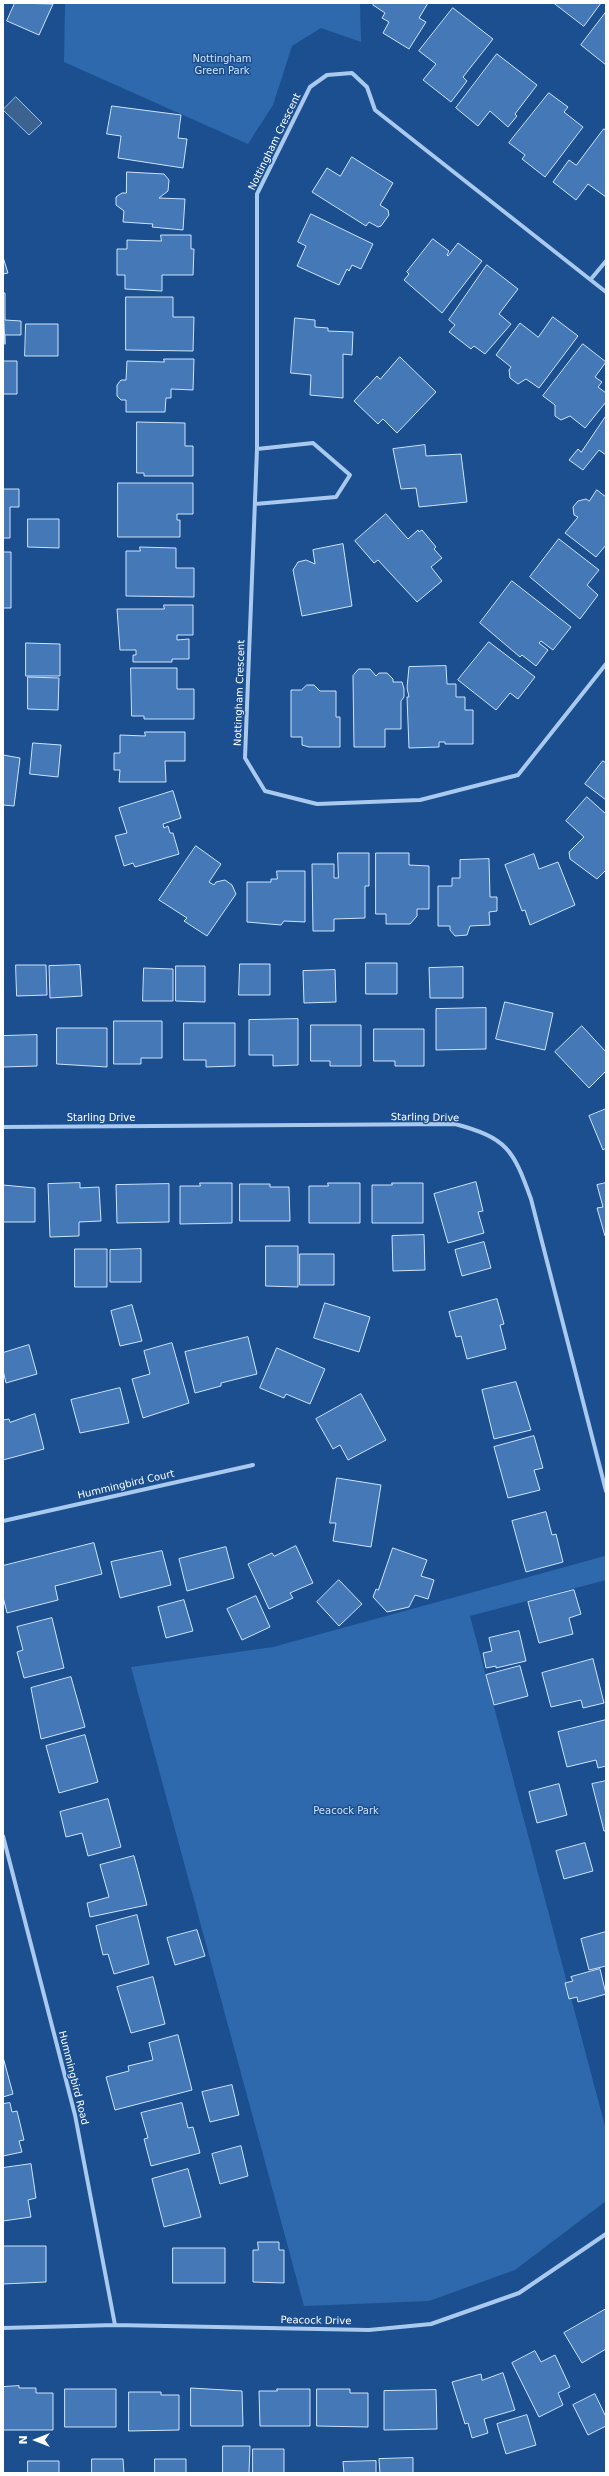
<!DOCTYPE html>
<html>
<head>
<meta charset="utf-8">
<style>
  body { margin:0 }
  #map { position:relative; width:609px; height:2476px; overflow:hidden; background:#1b4f8f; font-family:"DejaVu Sans",sans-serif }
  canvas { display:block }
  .frame { position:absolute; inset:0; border:4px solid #fff; pointer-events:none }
  .north { position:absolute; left:16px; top:2420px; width:40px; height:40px; -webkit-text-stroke:3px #1b4f8f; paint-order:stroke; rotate:270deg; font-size:11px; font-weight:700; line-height:16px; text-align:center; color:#fff }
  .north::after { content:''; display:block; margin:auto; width:14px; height:18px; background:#fff; clip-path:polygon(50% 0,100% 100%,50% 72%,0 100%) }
</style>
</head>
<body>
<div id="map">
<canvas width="609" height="2476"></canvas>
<div class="frame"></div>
<div class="north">N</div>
</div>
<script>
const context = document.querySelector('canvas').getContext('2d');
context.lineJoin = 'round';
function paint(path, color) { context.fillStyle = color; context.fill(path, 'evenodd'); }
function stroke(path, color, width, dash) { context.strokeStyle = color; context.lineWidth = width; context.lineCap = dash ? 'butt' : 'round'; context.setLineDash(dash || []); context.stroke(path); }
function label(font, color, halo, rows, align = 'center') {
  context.font = font + ' "DejaVu Sans",sans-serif'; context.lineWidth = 3; context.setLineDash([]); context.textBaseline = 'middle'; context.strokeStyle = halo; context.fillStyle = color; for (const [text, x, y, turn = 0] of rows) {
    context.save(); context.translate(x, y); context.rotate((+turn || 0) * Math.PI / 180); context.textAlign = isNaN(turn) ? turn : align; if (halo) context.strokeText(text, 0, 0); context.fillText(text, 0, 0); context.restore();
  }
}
const green = new Path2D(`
  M65,3h295l1,39 -40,-14 -29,18 -19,59 -25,39 -184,-82z
  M605,1556l1,24 -136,36 136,514v71l-91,69 -86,31 -125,5 -173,-639 142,-20z`);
const water = new Path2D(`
  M16,97l26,26 -13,12 -26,-25z`);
const building = new Path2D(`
  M15,3l38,1 -14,31 -32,-14z
  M375,3h53l-9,15 7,4 -17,27 -26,-16 6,-11 -7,-4 3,-5 -12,-8z
  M554,3h47l-17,23z
  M453,8l40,31 -30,38 4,4 -16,21 -28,-22 13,-16 -17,-13z
  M606,12v53l-25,-20z
  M497,54l40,31 -22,29 2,2 -9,11 -18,-16 -12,15 -22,-18z
  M549,93l19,14 -4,5 19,15 -38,50 -23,-18 3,-4 -16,-12z
  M112,106l69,9 -3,23 9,1 -4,29 -65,-10 3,-22 -14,-2z
  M604,129l2,1v67l-18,-13 -12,16 -23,-18 16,-22 7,5z
  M352,157l41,26 -13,22 8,5 1,5 -8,11 -3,1 -9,-5 -3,4 -54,-34 15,-24 13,8z
  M127,172l37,2 5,6 -1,11 -9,7 26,1 -2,31 -31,-3 1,-3 -30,-2 1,-11 -8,-6v-8l6,-4h4z
  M311,214l62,30 -12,25 -9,-4 -3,6 -2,-2 -8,16 -42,-19 9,-20 -8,-4z
  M161,235h30v14h3l-1,26h-31v16l-37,-2v-14h-8v-26h10v-9l34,1z
  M433,239l16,12 -2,4 1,1 10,-13 24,18 -40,52 -38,-33 5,-6 -2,-2z
  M3,257l5,16 -5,1z
  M487,265l31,24 -19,25 12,10 -26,30 -11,-8 -3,3 -22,-17 6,-7 -6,-5z
  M3,293h2v27l16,1v14h-16v9z
  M126,297h47v20h21l-1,34 -67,-1z
  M553,317l25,19 -39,52 -13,-9 -8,5 -8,-6 -1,-8 2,-3 -15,-12 24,-32 18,14z
  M295,318l20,2v7l13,1v3l25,1 -1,23 -9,-1v44l-33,-3 1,-20 -20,-2z
  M26,324h32v32h-33z
  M583,344l23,18 -11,15 7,5 -4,5 8,6v9l-21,26 -15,-12 -9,4 -6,-4v-11l-12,-9z
  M400,357l36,35 -39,41 -14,-14 -5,5 -24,-23 23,-25 3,3z
  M164,359h30l-1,31 -22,-1v9h-5l-1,14h-39v-12h-5l-4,-4v-11l4,-5h5l1,-19 37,1z
  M3,361h14v33h-14z
  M606,416v39l-7,-5 -16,20 -14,-10 9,-11 3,3z
  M137,422l48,1v23h8v30h-49v-3h-7z
  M425,445l1,11 35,-2 6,48 -48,5 -3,-19 -15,1 -8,-40z
  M118,483h75v31h-16v6h3v17h-62z
  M3,489h16v18h-9v31h-7z
  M597,490l9,7v48l-10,12 -31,-24 13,-16 -4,-2 -1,-8 5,-6 8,-2 3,2z
  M386,514l22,25 10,-9 1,2 3,-2 14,17 -2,2 8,9 -11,9 11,14 -25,21 -39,-42 -4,3 -19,-22z
  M28,519h31v29l-31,-1z
  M559,539l40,31 -12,15 11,10 -18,24 -50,-42z
  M343,544l9,62 -50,10 -9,-46 5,-8 8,-2 9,4 -2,-14z
  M140,547l36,1v20h18v29l-68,-1v-45h14z
  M3,552h8v56h-8z
  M512,581l59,46 -18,23 -12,-9 -2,2 9,7 -12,16 -14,-11 -2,2 -40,-34z
  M164,605h29v30h-16v5l12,-1v20h-17v3h-39v-7h3v-5h-16l-3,-41h47z
  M489,642l46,35 -17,22 -8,-6 -14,17 -38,-30z
  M26,643l34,1v32h-34z
  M446,666l1,18h9v13h9v13h8v34h-28v-2h-6v5l-30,1 -2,-51h2l-2,-9 2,-21z
  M131,668h46v21h17v30h-50v-3h-12z
  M359,669h11l6,7 3,-3h8l6,6v3h9l2,7v8l-3,4v28h-16v18h-31l-1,-71z
  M28,677l31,1 -1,32 -30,-1z
  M307,685h7l6,6h16v26h4v30h-31l-7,-2v-8h-11v-47h10z
  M145,732h40v29h-20l1,21h-47l1,-12h-6v-17h6v-18l25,1z
  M33,743l28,2 -3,32 -28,-3z
  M3,755l17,3 -6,48 -11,-1z
  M603,761l3,2v37l-21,-16z
  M173,791l8,27 -18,6 1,4 4,-2 2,7h3l6,21 -44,13 -2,-4 -9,3 -9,-30 12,-3 -8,-25z
  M587,797l19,17v56l-9,9 -27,-20 -1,-7 15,-15 -18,-16z
  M196,846l25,18 -12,18 5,3 2,-3 9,-2 7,5 4,9 -29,42 -23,-15 3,-3 -28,-18z
  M338,853h31v33h-4v32l-31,1v12h-21l-1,-67h22v14h4z
  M376,853h33v12l20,1v43h-12v7l-7,8h-24v-10h-10z
  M534,854l5,15 19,-7 17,43 -45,20 -5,-15 -3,1 -17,-46z
  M489,859l1,38h7v14l-8,1 1,13 -20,1 -3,9 -12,1 -5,-6v-4h-12v-40h14v-8h8v-18z
  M277,871h28v51l-21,-1 -3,4 -34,-3v-40h24v-3h6z
  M366,963h31v31h-31z
  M240,964h30v31h-31z
  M16,965h30l1,30 -30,1z
  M80,965l2,31 -32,2 -1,-32z
  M176,966h29v36l-29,-1z
  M463,967v31h-33l-1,-30z
  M144,968l29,1v32h-30z
  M335,970l1,32 -32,1 -1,-32z
  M505,1002l48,11 -8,37 -49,-11z
  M486,1008v41l-50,1v-41z
  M298,1019v46l-25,1v-11h-24v-35z
  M114,1021h48v37h-21v6h-27z
  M184,1023h51v43l-29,1v-7h-22z
  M311,1025h50v41h-31v-5h-19z
  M582,1026l24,26v19l-17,17 -34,-36z
  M57,1028h50v39l-50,-3z
  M374,1029h50v37h-29v-5h-21z
  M37,1035v31l-34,1v-31z
  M606,1109v39l-3,2 -14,-34z
  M476,1182l7,29 -5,1 6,21 -36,10 -14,-49z
  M80,1183v5l19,-1 2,34 -22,1v14l-29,1 -2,-53z
  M200,1183h32v40l-52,1v-38h20z
  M328,1183h32v40h-51v-37h19z
  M392,1183h31v40h-51v-38h20z
  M606,1183v53h-1l-8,-28 6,-1 -6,-22z
  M169,1184v38l-52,1 -1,-38z
  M240,1184h30v3h19l1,34h-50z
  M3,1185l32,3v34h-32z
  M424,1235l1,35 -32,1 -1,-35z
  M484,1242l7,26 -29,8 -7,-26z
  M266,1246h32v41l-32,-1z
  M75,1249h32v38h-32z
  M141,1249v33h-31v-32z
  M300,1254h34v31h-34z
  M497,1299l7,25 -4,1 6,24 -39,10 -6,-23 -5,1 -7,-25z
  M325,1303l45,14 -11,35 -45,-14z
  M132,1305l10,36 -22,5 -9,-35z
  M248,1337l9,37 -36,9v3l-26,7 -10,-41z
  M172,1343l17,60 -46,15 -11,-39 18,-5 -6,-23z
  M29,1345l8,29 -31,9 -3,-13v-17z
  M277,1348l48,21 -15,35 -24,-10 -2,4 -24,-10z
  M516,1382l15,48 -37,9 -12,-49z
  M120,1388l9,35 -49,10 -9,-33z
  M361,1394l25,46 -38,20 -8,-15 -7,4 -17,-30z
  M35,1414l9,35 -41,11v-40l6,-1 1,3z
  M534,1436l9,32 -9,2 6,20 -32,8 -14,-51z
  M337,1478l44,7 -10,62 -38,-6 3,-18h-6z
  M546,1512l6,23 4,-1 7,28 -37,10 -14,-51z
  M94,1543l8,31 -47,12 3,14 -51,13 -4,-16v-31z
  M296,1546l17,37 -23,10 3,5 -24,11 -21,-45 24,-11 2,3z
  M226,1547l8,31 -47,13 -8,-32z
  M393,1548l34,12 -6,16 13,4 -6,19 -13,-4 -6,12 -22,5 -14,-15 3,-8 2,1z
  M162,1551l9,34 -51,13 -9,-36z
  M339,1580l23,24 -23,22 -22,-24z
  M574,1590l7,24 -12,4 4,16 -34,9 -11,-41z
  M256,1596l14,31 -28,13 -15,-31z
  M184,1600l9,31 -27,7 -8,-31z
  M52,1618l12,50 -40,10 -7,-26 6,-2 -6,-23z
  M519,1631l7,30 -30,7v-2l-10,2 -3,-15 9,-2 -3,-13z
  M593,1659l11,44 -21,5 -2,-8 -30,7 -9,-34z
  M520,1666l8,30 -34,9 -8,-30z
  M71,1677l14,50 -44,12 -10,-51z
  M606,1720v46l-8,2 -2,-8 -29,7 -9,-35z
  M85,1735l13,47 -39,11 -13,-47z
  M606,1781v50h-2l-12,-47z
  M559,1784l8,31 -30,8 -8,-31z
  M108,1799l13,48 -33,9 -6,-23 -16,4 -6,-25z
  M585,1843l8,28 -29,8 -8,-28z
  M134,1856l13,49 -57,12 -3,-14 22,-6 -9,-32z
  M137,1915l12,49 -35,10 -6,-20 -5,1 -7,-29z
  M197,1930l8,26 -30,9 -8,-27z
  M606,1932v34l-17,4 -8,-31z
  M600,1969l6,25 -28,8 -1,-5 -8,2 -4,-16 8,-2 -2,-4z
  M153,1977l12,47 -34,9 -14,-46z
  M178,2035l14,55 -77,20 -9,-33 23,-6 -1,-5 25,-6 -4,-17z
  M3,2057l10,37 -10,3z
  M232,2085l7,30 -29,7 -8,-30z
  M10,2103l2,9 5,-1 7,29 -5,1 3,11 -19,4v-52z
  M182,2103l6,25 5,-1 7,26 -49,13 -7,-27 4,-1 -7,-25z
  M241,2146l7,30 -28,8 -8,-30z
  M31,2164l5,34 -8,2 3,17 -28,4v-53z
  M188,2169l13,48 -37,10 -12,-48z
  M258,2242h21v8h5v33l-31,-1v-32h5z
  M3,2246h43v36l-43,2z
  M173,2248h52v35h-52z
  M606,2309v40l-24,14 -18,-30z
  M535,2351l6,11 14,-7 15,32 -12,6 5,12 -24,12 -27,-54z
  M503,2373l12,37 -31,9 4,14 -16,5 -4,-15 -3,1 -13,-42 29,-8 1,6z
  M19,2386v2h17v5h17v37h-50v-43z
  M191,2388l51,3 1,35h-52z
  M65,2389h51v38h-51z
  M277,2389h33v37h-50l-1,-35h18z
  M317,2389h33v4h18v34l-51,-1z
  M436,2390l1,39 -53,1v-39z
  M129,2392h32v3h18v35l-50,1z
  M595,2394l11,23v9l-18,9 -15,-30z
  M527,2415l9,30 -30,9 -9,-30z
  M223,2446h27l-1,27h-26z
  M253,2449h31v24h-31z
  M413,2458v15h-33l-1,-14z
  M92,2459h31l1,14h-32z
  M155,2459h31v14h-31z
  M28,2461h31v12h-31z
  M376,2461v12h-32l-1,-11z`);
const minor = new Path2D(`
  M591,279l15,-18
  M606,292l-231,-182 -8,-23 -15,-14 -25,2 -17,12 -53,107v255l-12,309 20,33 52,13 103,-4 98,-25 88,-111
  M255,504l81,-7 14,-22 -37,-32 -56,6
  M3,1127l452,-3c52,14 58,25 76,75l75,292
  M3,1521l250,-56
  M3,1836l72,279 40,210
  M3,2328l112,-3 254,5 62,-6 88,-31 87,-59`);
const parkNames = [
  ["Nottingham",222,59],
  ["Green Park",222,71],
  ["Peacock Park",346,1811]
];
const streetNames = [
  ["Nottingham Crescent",275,142,-64],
  ["Nottingham Crescent",240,693,-88],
  ["Starling Drive",101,1118],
  ["Starling Drive",425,1118,1],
  ["Hummingbird Court",126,1485,-13],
  ["Hummingbird Road",73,2078,76],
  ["Peacock Drive",316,2321,1]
];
paint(green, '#2e69ad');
paint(water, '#3c6290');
stroke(water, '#9cc4f0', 1);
paint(building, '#4478b7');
stroke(building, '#cfe3fa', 1);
stroke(minor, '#a9c9ee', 4);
label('10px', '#cfe3fa', '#1b4f8f', parkNames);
label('10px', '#fff', '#1b4f8f', streetNames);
</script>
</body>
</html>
